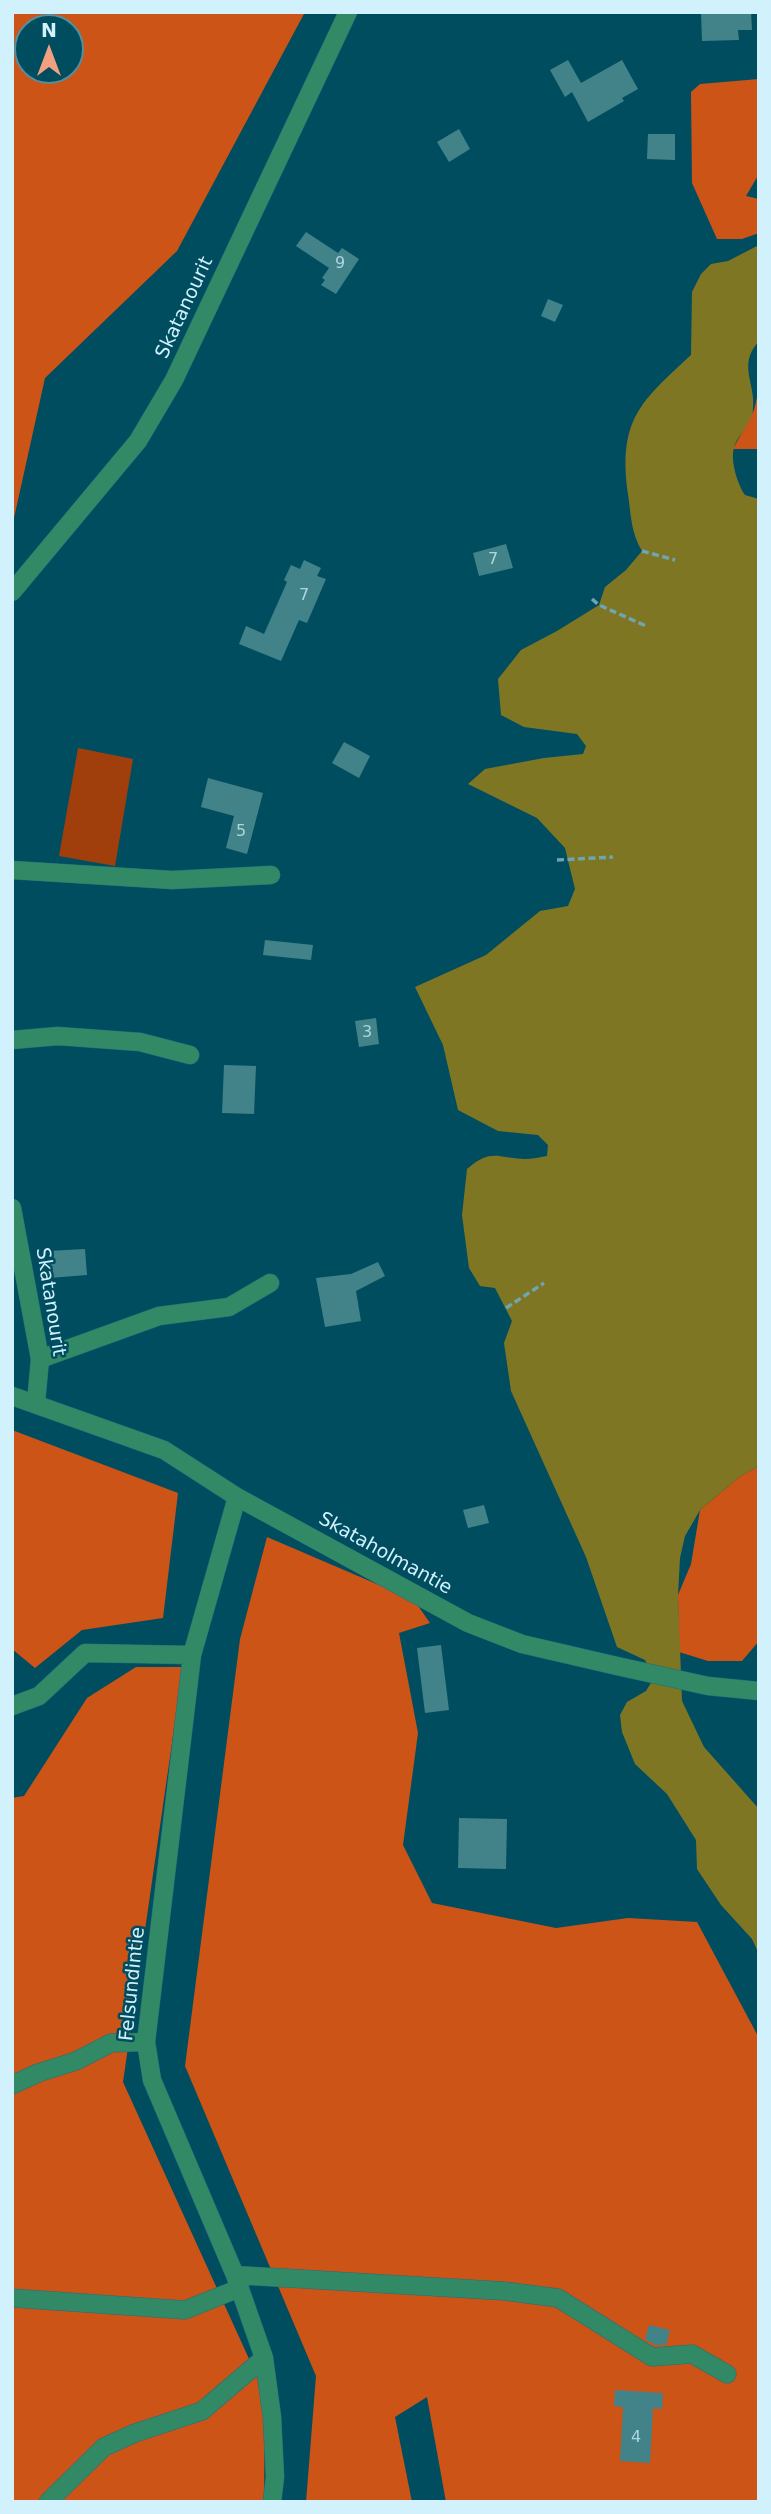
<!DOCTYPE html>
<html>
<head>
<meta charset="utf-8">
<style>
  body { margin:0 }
  #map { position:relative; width:771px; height:2514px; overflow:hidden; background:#004d60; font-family:"DejaVu Sans",sans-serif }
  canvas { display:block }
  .frame { position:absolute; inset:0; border:14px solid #d1f1fc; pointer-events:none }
  .north { position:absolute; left:14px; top:14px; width:70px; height:70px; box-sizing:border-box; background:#004d60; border:2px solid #548f9e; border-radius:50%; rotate:0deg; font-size:19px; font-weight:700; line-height:28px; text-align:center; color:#d1f1fc }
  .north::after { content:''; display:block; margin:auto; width:24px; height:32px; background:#f2a080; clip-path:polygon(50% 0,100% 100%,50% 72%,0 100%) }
</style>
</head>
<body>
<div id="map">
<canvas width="771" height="2514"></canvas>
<div class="frame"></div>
<div class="north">N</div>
</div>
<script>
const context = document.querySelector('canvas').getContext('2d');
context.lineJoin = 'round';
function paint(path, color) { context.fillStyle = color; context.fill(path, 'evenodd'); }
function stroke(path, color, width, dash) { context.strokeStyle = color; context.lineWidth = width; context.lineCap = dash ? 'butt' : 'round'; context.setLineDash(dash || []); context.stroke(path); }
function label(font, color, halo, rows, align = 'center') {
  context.font = font + ' "DejaVu Sans",sans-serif'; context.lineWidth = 5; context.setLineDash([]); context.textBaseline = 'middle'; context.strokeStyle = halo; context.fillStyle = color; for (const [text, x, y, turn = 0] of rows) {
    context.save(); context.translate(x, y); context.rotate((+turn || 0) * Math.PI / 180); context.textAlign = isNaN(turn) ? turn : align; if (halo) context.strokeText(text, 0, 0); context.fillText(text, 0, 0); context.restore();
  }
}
const green = new Path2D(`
  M78,748l55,11 -18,107 -56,-10z`);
const forest = new Path2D(`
  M12,12h293l-128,239 -132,127 -33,149zM70,28v42h-42v-42z
  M759,79v95l-13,22 13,3v34l-17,6h-25l-25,-56 -1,-91 9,-8z
  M759,389v60h-26l21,-39z
  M12,1430l166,63 -15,125 -81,12 -47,38 -23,-19z
  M759,1466v175l-17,20h-34l-29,-9 -1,-57 13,-31 9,-54 39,-33z
  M267,1537l147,63 16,23 -31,10 19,100 -15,112 29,58 124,25 72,-10 69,4 62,116v464h-313l-19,-105 -32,20 17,85h-106l10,-126 -131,-310 55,-427z
  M136,1667h47l-60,415 142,312 -1,108h-252v-704l12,-2 63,-98z`);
const water = new Path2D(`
  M759,245v96c-22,24 -3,42 -6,68 -1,15 -16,26 -19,39 -4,13 4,37 11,47l14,4v967l-20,11 -39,33 -15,26 -5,22 -2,37 4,106 22,46 55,62v145l-7,-15 -31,-34 -24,-36 -1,-29 -29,-46 -32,-30 -13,-32 -2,-17 7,-13 19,-11 8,-13 -9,-18 -28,-13 -31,-90 -75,-166 -7,-48 8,-22 -17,-33 -15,-2 -11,-18 -7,-53 5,-46c24,-21 30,-11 58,-10 7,0 15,-2 22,-3l1,-11 -10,-10 -40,-4 -40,-21 -15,-65 -28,-58 71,-32 54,-44 28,-5 7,-17 -10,-41 -28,-30 -69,-34 17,-15 59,-11 39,-4 3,-8 -9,-12 -53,-7 -23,-12 -3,-36 23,-29 36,-19 42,-26 6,-18 21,-17 16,-19c-11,-18 -11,-36 -14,-57 -10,-74 12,-92 63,-139l1,-63 9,-18 10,-10 17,-3z`);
const building = new Path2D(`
  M701,12h50l1,18h-14l1,10 -37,1z
  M568,60l13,23 41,-23 16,29 -16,9 2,3 -36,21 -16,-30 -7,5 -15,-27z
  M459,129l11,20 -21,13 -12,-20z
  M648,134h27v26l-28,-1z
  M306,232l32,21 4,-5 17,11 -23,35 -15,-9 4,-5 -3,-2 7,-10 -33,-22z
  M548,299l15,6 -8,17 -14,-6z
  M506,544l7,24 -34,8 -6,-23z
  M304,560l17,8 -4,8 9,3 -19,44 -8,-3 -18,41 -42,-17 7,-18 18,8 23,-52 -3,-2 7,-15 9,4z
  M344,742l26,14 -11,22 -27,-15z
  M208,778l55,15 -16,61 -21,-6 8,-32 -33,-9z
  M265,940l48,5 -2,15 -48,-5z
  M376,1018l3,26 -20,3 -4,-26z
  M224,1065l32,1 -2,48 -32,-1z
  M85,1249l2,26 -38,3 -1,-27z
  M378,1262l7,14 -29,15 5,30 -36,6 -9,-49 35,-4z
  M484,1505l5,18 -21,5 -5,-18z
  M441,1645l8,65 -24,3 -8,-65z
  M459,1818l48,1 -1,50 -48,-1z
  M649,2325l21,5 -4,15h-11l-10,-6z
  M615,2390l48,3 -1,16 -9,-1 -3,55 -30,-2 3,-54 -9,-1z`);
const path = new Path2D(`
  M642,551l33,9
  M592,599l7,6 47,21
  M557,860l56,-3
  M506,1308l38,-25`);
const minor = new Path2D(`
  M12,592l126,-151 36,-61 174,-368
  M12,870l160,10 99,-5
  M12,1040l46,-4 82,6 50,13
  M12,1208l28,151 -4,44
  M40,1359l119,-43 70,-9 41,-24
  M12,1396l152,54 73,47 231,126 54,21 95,22 91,20 51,5
  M237,1497l-45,158 -46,387 6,38 83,195 29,83 8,59 3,60 -3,25
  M12,1706l27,-10 46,-43 107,2
  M12,2085l26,-12 38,-12 35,-18 35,-1
  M235,2275l269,16 54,7 94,59 40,-3 35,20
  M12,2298l173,12 55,-22
  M48,2502l56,-55 31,-14 67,-22 62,-53`);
const numberNames = [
  ["9",340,264],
  ["7",493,560],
  ["7",304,596],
  ["5",241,832],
  ["3",367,1033],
  ["4",636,2438]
];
const streetNames = [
  ["Skatanourit",185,308,-65],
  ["Skatanourit",50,1302,81],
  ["Skataholmantie",385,1554,29],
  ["Felsundintie",133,1984,-84]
];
paint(green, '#a13f0c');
paint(forest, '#cd5417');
paint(water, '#7f7624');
paint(building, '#428389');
stroke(minor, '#266b7c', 19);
stroke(path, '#6fa4b3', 3.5, [7, 3.5]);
stroke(minor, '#318a65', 18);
label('16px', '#add6df', null, numberNames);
label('19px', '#d1f1fc', '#004d60', streetNames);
</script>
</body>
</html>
